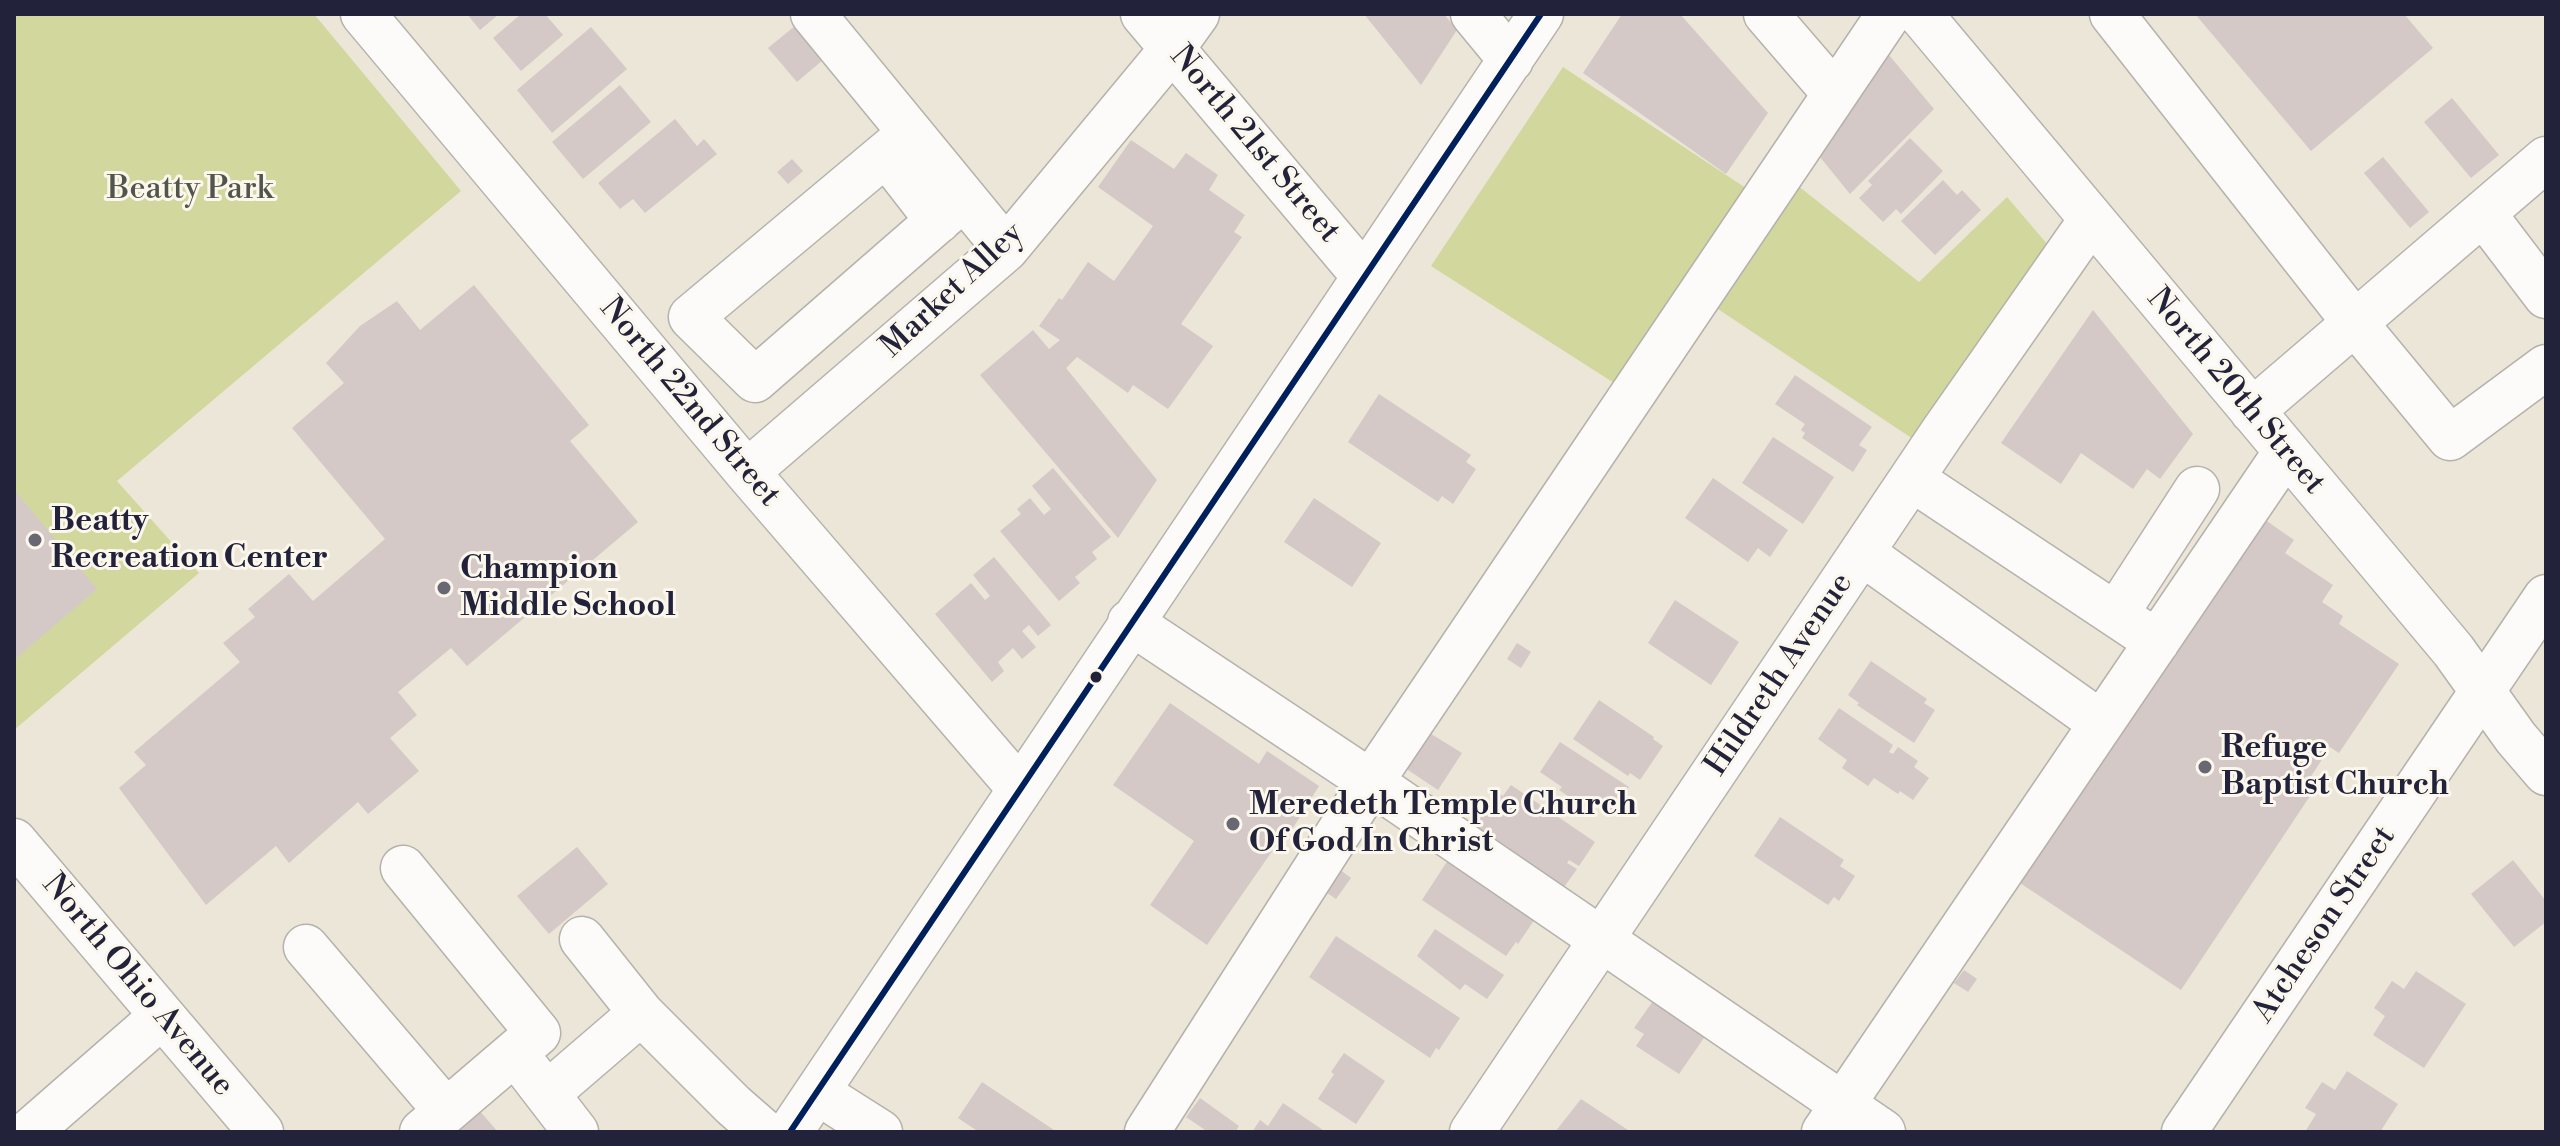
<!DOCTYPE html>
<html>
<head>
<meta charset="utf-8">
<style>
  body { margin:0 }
  #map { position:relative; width:2560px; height:1146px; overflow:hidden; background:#ebe6d8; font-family:"Libre Bodoni",serif }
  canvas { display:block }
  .frame { position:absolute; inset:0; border:16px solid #22223b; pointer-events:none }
</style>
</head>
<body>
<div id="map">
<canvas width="2560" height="1146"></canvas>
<div class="frame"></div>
</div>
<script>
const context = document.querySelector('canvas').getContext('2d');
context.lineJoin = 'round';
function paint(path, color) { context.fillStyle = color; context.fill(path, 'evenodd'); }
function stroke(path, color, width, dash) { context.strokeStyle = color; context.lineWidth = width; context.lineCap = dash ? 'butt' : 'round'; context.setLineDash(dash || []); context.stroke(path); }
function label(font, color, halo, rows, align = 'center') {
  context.font = font + ' "Libre Bodoni",serif'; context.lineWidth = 6; context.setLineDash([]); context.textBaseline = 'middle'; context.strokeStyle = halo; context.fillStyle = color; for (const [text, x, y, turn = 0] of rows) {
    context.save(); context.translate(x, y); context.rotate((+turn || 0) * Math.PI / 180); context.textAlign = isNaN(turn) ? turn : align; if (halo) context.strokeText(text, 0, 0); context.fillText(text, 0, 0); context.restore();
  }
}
const green = new Path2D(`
  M14,14h300l147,177 -344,290 82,92 -185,157z
  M1563,67l210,139 19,-25 127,101 88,-85 41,48 -135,194 -213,-142 -64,100 -205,-131z`);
const building = new Path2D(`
  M467,14h32l-19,16z
  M521,14h24l18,21 -42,36 -28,-33z
  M1364,14h80l13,16 -36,55z
  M1622,14h58l88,99 -42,61 -143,-101z
  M2195,14h209l29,34 -122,103z
  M801,21l29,33 -33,28 -29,-34z
  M591,27l36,42 -75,64 -35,-43z
  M1889,55l45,54 -84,85 -30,-37 60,-94z
  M620,85l31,37 -68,57 -31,-37z
  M2452,98l47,57 -28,23 -47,-56z
  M675,119l22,27 7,-7 13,15 -72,59 -12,-14 -13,10 -22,-26z
  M1910,138l33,33 -42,43 -5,-5 -13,13 -24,-24 13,-13 -4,-4z
  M1131,140l43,29 12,-16 32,22 -9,15 36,25 -11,17 8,5 -61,87 32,22 -45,63 -35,-24 -5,8 -51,-36 -11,11 91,112 -39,58 -138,-163 53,-45 16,19 11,-9 -21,-14 20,-28 3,2 26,-38 26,19 39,-55 -55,-39z
  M2383,157l46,55 -19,16 -46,-55z
  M792,159l11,12 -15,13 -11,-12z
  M1943,180l14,15 5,-5 19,20 -46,45 -34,-34z
  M474,285l115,140 -19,16 68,81 -171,144 -16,-18 -53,44 19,23 -27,23 29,33 -51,43 -10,-12 -69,61 -13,-17 -70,59 -87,-117 27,-23 -12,-13 106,-90 -17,-19 32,-26 -7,-8 41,-35 24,27 72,-62 -93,-111 52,-45 -18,-20 34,-37 37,-25 23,29z
  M2093,310l100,124 -33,45 -13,-10 -14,20 -52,-36 -20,31 -60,-41z
  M1795,375l77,52 -13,18 8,5 -14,22 -51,-34 3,-5 -4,-3 4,-6 -30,-20z
  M1379,394l92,61 -5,7 10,7 -23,35 -11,-8 -4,6 -90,-60z
  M1773,437l61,40 -31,47 -61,-41z
  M1053,468l58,69 -19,15 5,7 -22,18 5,6 -21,18 -59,-70 21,-17 -4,-5 13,-11 14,17 7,-6 -19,-23z
  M1713,478l75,52 -18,27 -12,-9 -10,14 -63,-44z
  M14,490l83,99 -83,71z
  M1314,498l67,45 -29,44 -68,-45z
  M2261,517l33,23 -9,13 48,32 -11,17 21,14 -4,8 60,40 -60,89 -9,-6 -22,34 8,6 -135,203 -164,-109z
  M994,557l57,68 -13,11 -9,-11 -7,6 14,16 -14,12 -9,-11 -15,14 6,9 -12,11 -57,-68 36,-31 14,17 5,-4 -17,-21z
  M1675,600l64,42 -28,43 -63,-42z
  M1517,643l14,9 -10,16 -14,-9z
  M1871,661l56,38 -3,4 11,7 -21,33 -57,-38 2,-2 -11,-8z
  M1599,700l55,37 -1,2 10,7 -23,34 -10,-7 -2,3 -55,-37z
  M1170,703l89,61 8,-13 52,35 -31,50 -4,-2 -77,111 -57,-40 44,-64 -81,-56z
  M1839,708l54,37 -4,7 4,2 5,-7 20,14 -4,6 15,11 -16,22 -13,-9 -2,3 -24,-16 -6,8 -26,-18 5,-8 -29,-21z
  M1428,732l34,21 -24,37 -33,-22z
  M1560,742l69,45 -17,26 -21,-14 -5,9 -27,-18 3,-3 -22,-15z
  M1511,785l84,57 -16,24 -10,-6 -2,3 10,6 -15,21 -90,-62 24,-37 7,5z
  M1780,817l64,43 -4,6 15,10 -16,25 -5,-4 -6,8 -74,-49z
  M577,847l31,37 -59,50 -32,-38z
  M1450,857l87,59 -19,28 -2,-2 -10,14 -84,-56z
  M2513,860l33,41v21l-32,25 -43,-53z
  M1339,869l12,9 -15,21 -13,-9z
  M1435,929l69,46 -17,24 -22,-15 -5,6 -43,-34z
  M1336,936l124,82 -21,32 -3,-2 -6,10 -121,-81z
  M1964,970l13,9 -9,13 -14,-9z
  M2416,971l50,33 -42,64 -51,-33 12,-19 -11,-8 18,-27 12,8z
  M1653,1001l55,31 -29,42 -43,-28 8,-12 -10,-6z
  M1344,1053l41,28 -29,43 -38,-25 16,-25 -3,-2z
  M2347,1071l51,33 -18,28h-75l11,-18 -11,-6 17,-26 13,8z
  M982,1082l75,50h-78l-21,-14z
  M1200,1098l39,28 -4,6h-27l-22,-15z
  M1581,1099l50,33h-76z
  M1283,1103l43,29h-74l8,-12 8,6z
  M478,1109l20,23h-48z`);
const minor = new Path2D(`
  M363,14l384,458 273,317
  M813,14l193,235
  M1143,14l221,262
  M1473,14l38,46
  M1766,14l69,80
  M1920,14l533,636 63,88 30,35
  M2112,14l243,309 95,115 96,-71
  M911,133l-220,184 64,63 209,-182
  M886,154l52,67
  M2483,213l63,83
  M2252,411l294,-252
  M747,472l259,-223 166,-200 25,-35
  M1912,479l245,163
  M1862,553l239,170
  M2116,614l81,-125
  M1130,622l241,160 512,350
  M14,841l247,291
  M403,868l135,165 -116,99
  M582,939l59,74
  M306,947l140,164
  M529,1071l47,61
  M817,1092l63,40
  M548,1093l93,-80 92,92 31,27
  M29,1132l133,-116
  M790,1132l751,-1118
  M1147,1132l224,-350 518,-768
  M1472,1132l470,-699 149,-213
  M1824,1132l461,-679
  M2184,1132l362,-535`);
const bus1 = new Path2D(`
  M790,1132l751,-1118`);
const markers = [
  [35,540,8,"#686772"],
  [444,588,8,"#686772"],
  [1096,677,7,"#22223b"],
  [2205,767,8,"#686772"],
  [1233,824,8,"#686772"]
];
const streetNames = [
  ["North 21st Street",1254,145,50],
  ["Market Alley",953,291,-43],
  ["North 20th Street",2235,392,50],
  ["North 22nd Street",689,403,50],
  ["Hildreth Avenue",1780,675,-56],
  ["Atcheson Street",2325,925,-56],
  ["North Ohio Avenue",137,986,50]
];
const parkNames = [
  ["Beatty Park",190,190]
];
const poiNames = [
  ["Beatty",51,522],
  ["Recreation Center",51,559],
  ["Champion",460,570],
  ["Middle School",460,607],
  ["Refuge",2221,749],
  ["Baptist Church",2221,786],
  ["Meredeth Temple Church",1249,806],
  ["Of God In Christ",1249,843]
];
paint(green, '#d2d79d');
paint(building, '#d4c9c6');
stroke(minor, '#b5b2ab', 47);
stroke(minor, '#fcfbf9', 44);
stroke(bus1, '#00205b', 6);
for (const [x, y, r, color] of markers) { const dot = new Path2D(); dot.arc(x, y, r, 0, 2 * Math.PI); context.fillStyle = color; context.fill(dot); stroke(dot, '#fbf7ec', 3); }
label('32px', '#22223b', '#fbf7ec', streetNames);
label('32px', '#51554a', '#fbf7ec', parkNames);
label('bold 32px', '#22223b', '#fbf7ec', poiNames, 'left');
</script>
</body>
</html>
